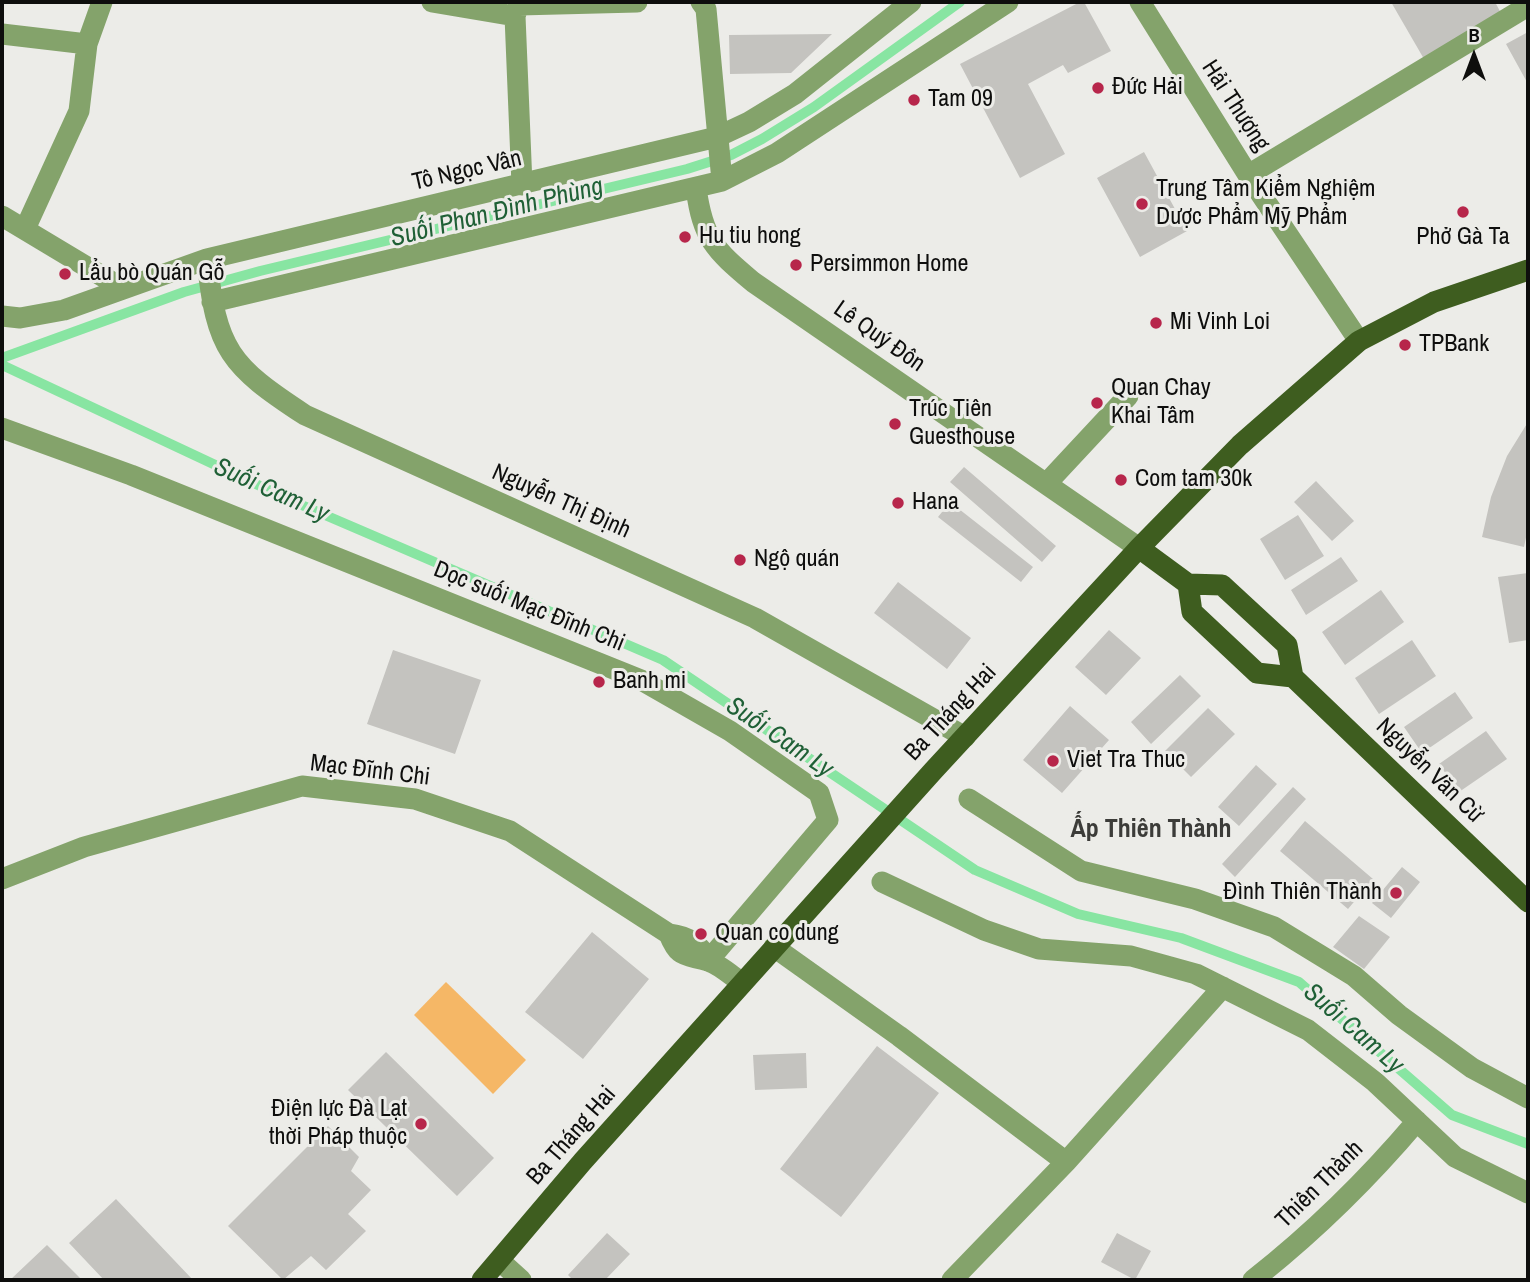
<!DOCTYPE html>
<html>
<head>
<meta charset="utf-8">
<style>
  body { margin:0 }
  #map { position:relative; width:1530px; height:1282px; overflow:hidden; background:#ecece8; font-family:"Archivo Narrow",sans-serif }
  canvas { display:block }
  .frame { position:absolute; inset:0; border:4px solid #0e0e0d; pointer-events:none }
  .north { position:absolute; left:1439px; top:21px; width:70px; height:70px; -webkit-text-stroke:5px #ecece8; paint-order:stroke; rotate:0deg; font-size:19px; font-weight:700; line-height:28px; text-align:center; color:#0e0e0d }
  .north::after { content:''; display:block; margin:auto; width:24px; height:32px; background:#0e0e0d; clip-path:polygon(50% 0,100% 100%,50% 72%,0 100%) }
</style>
</head>
<body>
<div id="map">
<canvas width="1530" height="1282"></canvas>
<div class="frame"></div>
<div class="north">B</div>
</div>
<script>
const context = document.querySelector('canvas').getContext('2d');
context.lineJoin = 'round';
function paint(path, color) { context.fillStyle = color; context.fill(path, 'evenodd'); }
function stroke(path, color, width, dash) { context.strokeStyle = color; context.lineWidth = width; context.lineCap = dash ? 'butt' : 'round'; context.setLineDash(dash || []); context.stroke(path); }
function label(font, color, halo, rows, align = 'center') {
  context.font = font + ' "Archivo Narrow",sans-serif'; context.lineWidth = 6; context.setLineDash([]); context.textBaseline = 'middle'; context.strokeStyle = halo; context.fillStyle = color; for (const [text, x, y, turn = 0] of rows) {
    context.save(); context.translate(x, y); context.rotate((+turn || 0) * Math.PI / 180); context.textAlign = isNaN(turn) ? turn : align; if (halo) context.strokeText(text, 0, 0); context.fillText(text, 0, 0); context.restore();
  }
}
const green = new Path2D(`
  M446,982l80,78 -33,34 -79,-79z`);
const stream = new Path2D(`
  M2,358l182,-66 76,-21 427,-102 44,-14 31,-16 52,-32 146,-105
  M2,365l288,135 373,160 312,210 103,44 103,24 118,44 153,133 76,29`);
const building = new Path2D(`
  M1080,2h4l27,49 -43,22 -5,-8 -35,19 37,70 -45,24 -60,-114z
  M1391,2h104l7,13 -78,44z
  M1528,32v52l-22,-40z
  M832,34l-41,39 -61,1 -1,-39z
  M1144,152l43,79 -47,26 -43,-79z
  M1528,422v106l-4,19 -42,-10 9,-40 16,-41z
  M964,467l92,79 -14,16 -92,-80z
  M1316,481l38,40 -22,20 -38,-39z
  M950,502l83,65 -12,15 -83,-65z
  M1298,515l26,41 -39,24 -25,-41z
  M1341,557l17,24 -52,34 -15,-25z
  M1528,573v67l-19,3 -11,-66z
  M898,582l73,56 -24,31 -73,-56z
  M1381,590l23,32 -59,43 -23,-33z
  M1109,630l32,28 -35,37 -31,-28z
  M1412,640l24,36 -57,38 -24,-36z
  M393,650l88,30 -26,74 -88,-30z
  M1180,675l21,21 -50,48 -20,-22z
  M1455,692l18,26 -51,35 -18,-26z
  M1070,706l39,34 -47,53 -39,-33z
  M1208,708l27,26 -44,43 -26,-26z
  M1486,731l21,28 -48,33 -20,-28z
  M1256,765l21,19 -38,42 -21,-19z
  M1293,787l13,12 -71,78 -13,-13z
  M1305,821l68,58 -25,30 -68,-58z
  M1402,867l18,15 -29,36 -19,-15z
  M1359,916l31,21 -26,32 -31,-22z
  M592,932l57,47 -66,80 -58,-47z
  M877,1046l62,47 -98,124 -61,-48z
  M386,1052l108,106 -37,38 -109,-106z
  M806,1053l1,35 -52,2 -2,-35z
  M328,1126l31,31 -8,14 20,19 -23,24 18,17 -40,39 -15,-14 -28,24 -55,-54z
  M116,1199l77,81h-89l-35,-37z
  M607,1233l23,21 -25,26h-32l-5,-5z
  M1117,1233l34,18 -16,29 -34,-18z
  M47,1245l35,35h-72z`);
const minor = new Path2D(`
  M432,2l83,14 4,-11 118,-3
  M701,2l5,7 16,172
  M1140,2l108,173 111,166
  M515,16l7,169
  M2,34l85,10
  M1248,175l280,-169
  M696,188c7,51 18,61 57,94l386,266
  M2,216l120,72
  M25,229l54,-118 8,-67 15,-42
  M207,259c9,91 23,107 98,156l450,203 210,119
  M212,302l510,-121 55,-28 231,-151
  M2,316l18,2 44,-8 143,-51 510,-122 32,-15 46,-28 116,-92
  M2,428l129,47 510,205 89,51 89,62 9,27 -120,141
  M1046,484l82,-88
  M969,799l112,72 114,28 79,28 80,49 45,39 73,53 56,30
  M2,879l82,-32 218,-61 113,13 95,32 159,103c18,2 32,10 39,27
  M882,882l102,48 55,19 92,7 65,18 112,56 67,52 80,75 73,36
  M669,934c10,25 16,20 39,27 11,3 24,15 34,22
  M774,947l125,89 167,126 -114,118
  M1066,1162l157,-175
  M500,1261l21,19
  M1253,1280c61,-48 114,-100 164,-159`);
const major = new Path2D(`
  M1139,548l49,36 34,1 65,60 6,32 235,225
  M1188,584l4,28 65,61 36,4
  M482,1280l101,-119 350,-390 206,-223 101,-103 119,-104 75,-39 94,-32`);
const markers = [
  [1098,88,7,"#b7264b"],
  [914,100,7,"#b7264b"],
  [1142,204,7,"#b7264b"],
  [1463,212,7,"#b7264b"],
  [685,237,7,"#b7264b"],
  [796,265,7,"#b7264b"],
  [65,274,7,"#b7264b"],
  [1156,323,7,"#b7264b"],
  [1405,345,7,"#b7264b"],
  [1097,403,7,"#b7264b"],
  [895,424,7,"#b7264b"],
  [1121,480,7,"#b7264b"],
  [898,503,7,"#b7264b"],
  [740,560,7,"#b7264b"],
  [599,682,7,"#b7264b"],
  [1053,761,7,"#b7264b"],
  [1396,893,7,"#b7264b"],
  [701,934,7,"#b7264b"],
  [421,1124,7,"#b7264b"]
];
const poiNames = [
  ["Đức Hải",1112,88],
  ["Tam 09",928,100],
  ["Trung Tâm Kiểm Nghiệm",1156,190],
  ["Dược Phẩm Mỹ Phẩm",1156,218],
  ["Hu tiu hong",699,237],
  ["Phở Gà Ta",1463,238,"center"],
  ["Persimmon Home",810,265],
  ["Lẩu bò Quán Gỗ",79,274],
  ["Mi Vinh Loi",1170,323],
  ["TPBank",1419,345],
  ["Quan Chay",1111,389],
  ["Khai Tâm",1111,417],
  ["Trúc Tiên",909,410],
  ["Guesthouse",909,438],
  ["Com tam 30k",1135,480],
  ["Hana",912,503],
  ["Ngộ quán",754,560],
  ["Banh mi",613,682],
  ["Viet Tra Thuc",1067,761],
  ["Đình Thiên Thành",1382,893,"right"],
  ["Quan co dung",715,934],
  ["Điện lực Đà Lạt",407,1110,"right"],
  ["thời Pháp thuộc",407,1138,"right"]
];
const streetNames = [
  ["Hải Thượng",1235,106,57],
  ["Tô Ngọc Vân",467,171,-13],
  ["Lê Quý Đôn",879,337,35],
  ["Nguyễn Thị Định",561,502,24],
  ["Dọc suối Mạc Đĩnh Chi",529,607,22],
  ["Ba Tháng Hai",951,713,-47],
  ["Mạc Đĩnh Chi",370,771,7],
  ["Nguyễn Văn Cừ",1429,771,44],
  ["Ba Tháng Hai",572,1136,-49],
  ["Thiên Thành",1320,1185,-45]
];
const waterNames = [
  ["Suối Phan Đình Phùng",497,213,-14],
  ["Suối Cam Ly",271,491,24],
  ["Suối Cam Ly",779,738,34],
  ["Suối Cam Ly",1353,1029,41]
];
const neighbourhoodNames = [
  ["Ấp Thiên Thành",1151,830]
];
paint(green, '#f5b766');
stroke(stream, '#88e5a2', 10);
paint(building, '#c4c3bf');
stroke(minor, '#84a36b', 21);
stroke(major, '#3e5d1f', 21);
for (const [x, y, r, color] of markers) { const dot = new Path2D(); dot.arc(x, y, r, 0, 2 * Math.PI); context.fillStyle = color; context.fill(dot); stroke(dot, '#ecece8', 2.5); }
label('24px', '#0e0e0d', '#ecece8', poiNames, 'left');
label('24px', '#0e0e0d', '#ecece8', streetNames);
label('italic 26px', '#1f6036', '#ecece8', waterNames);
label('bold 26px', '#3c3c39', '#ecece8', neighbourhoodNames);
</script>
</body>
</html>
